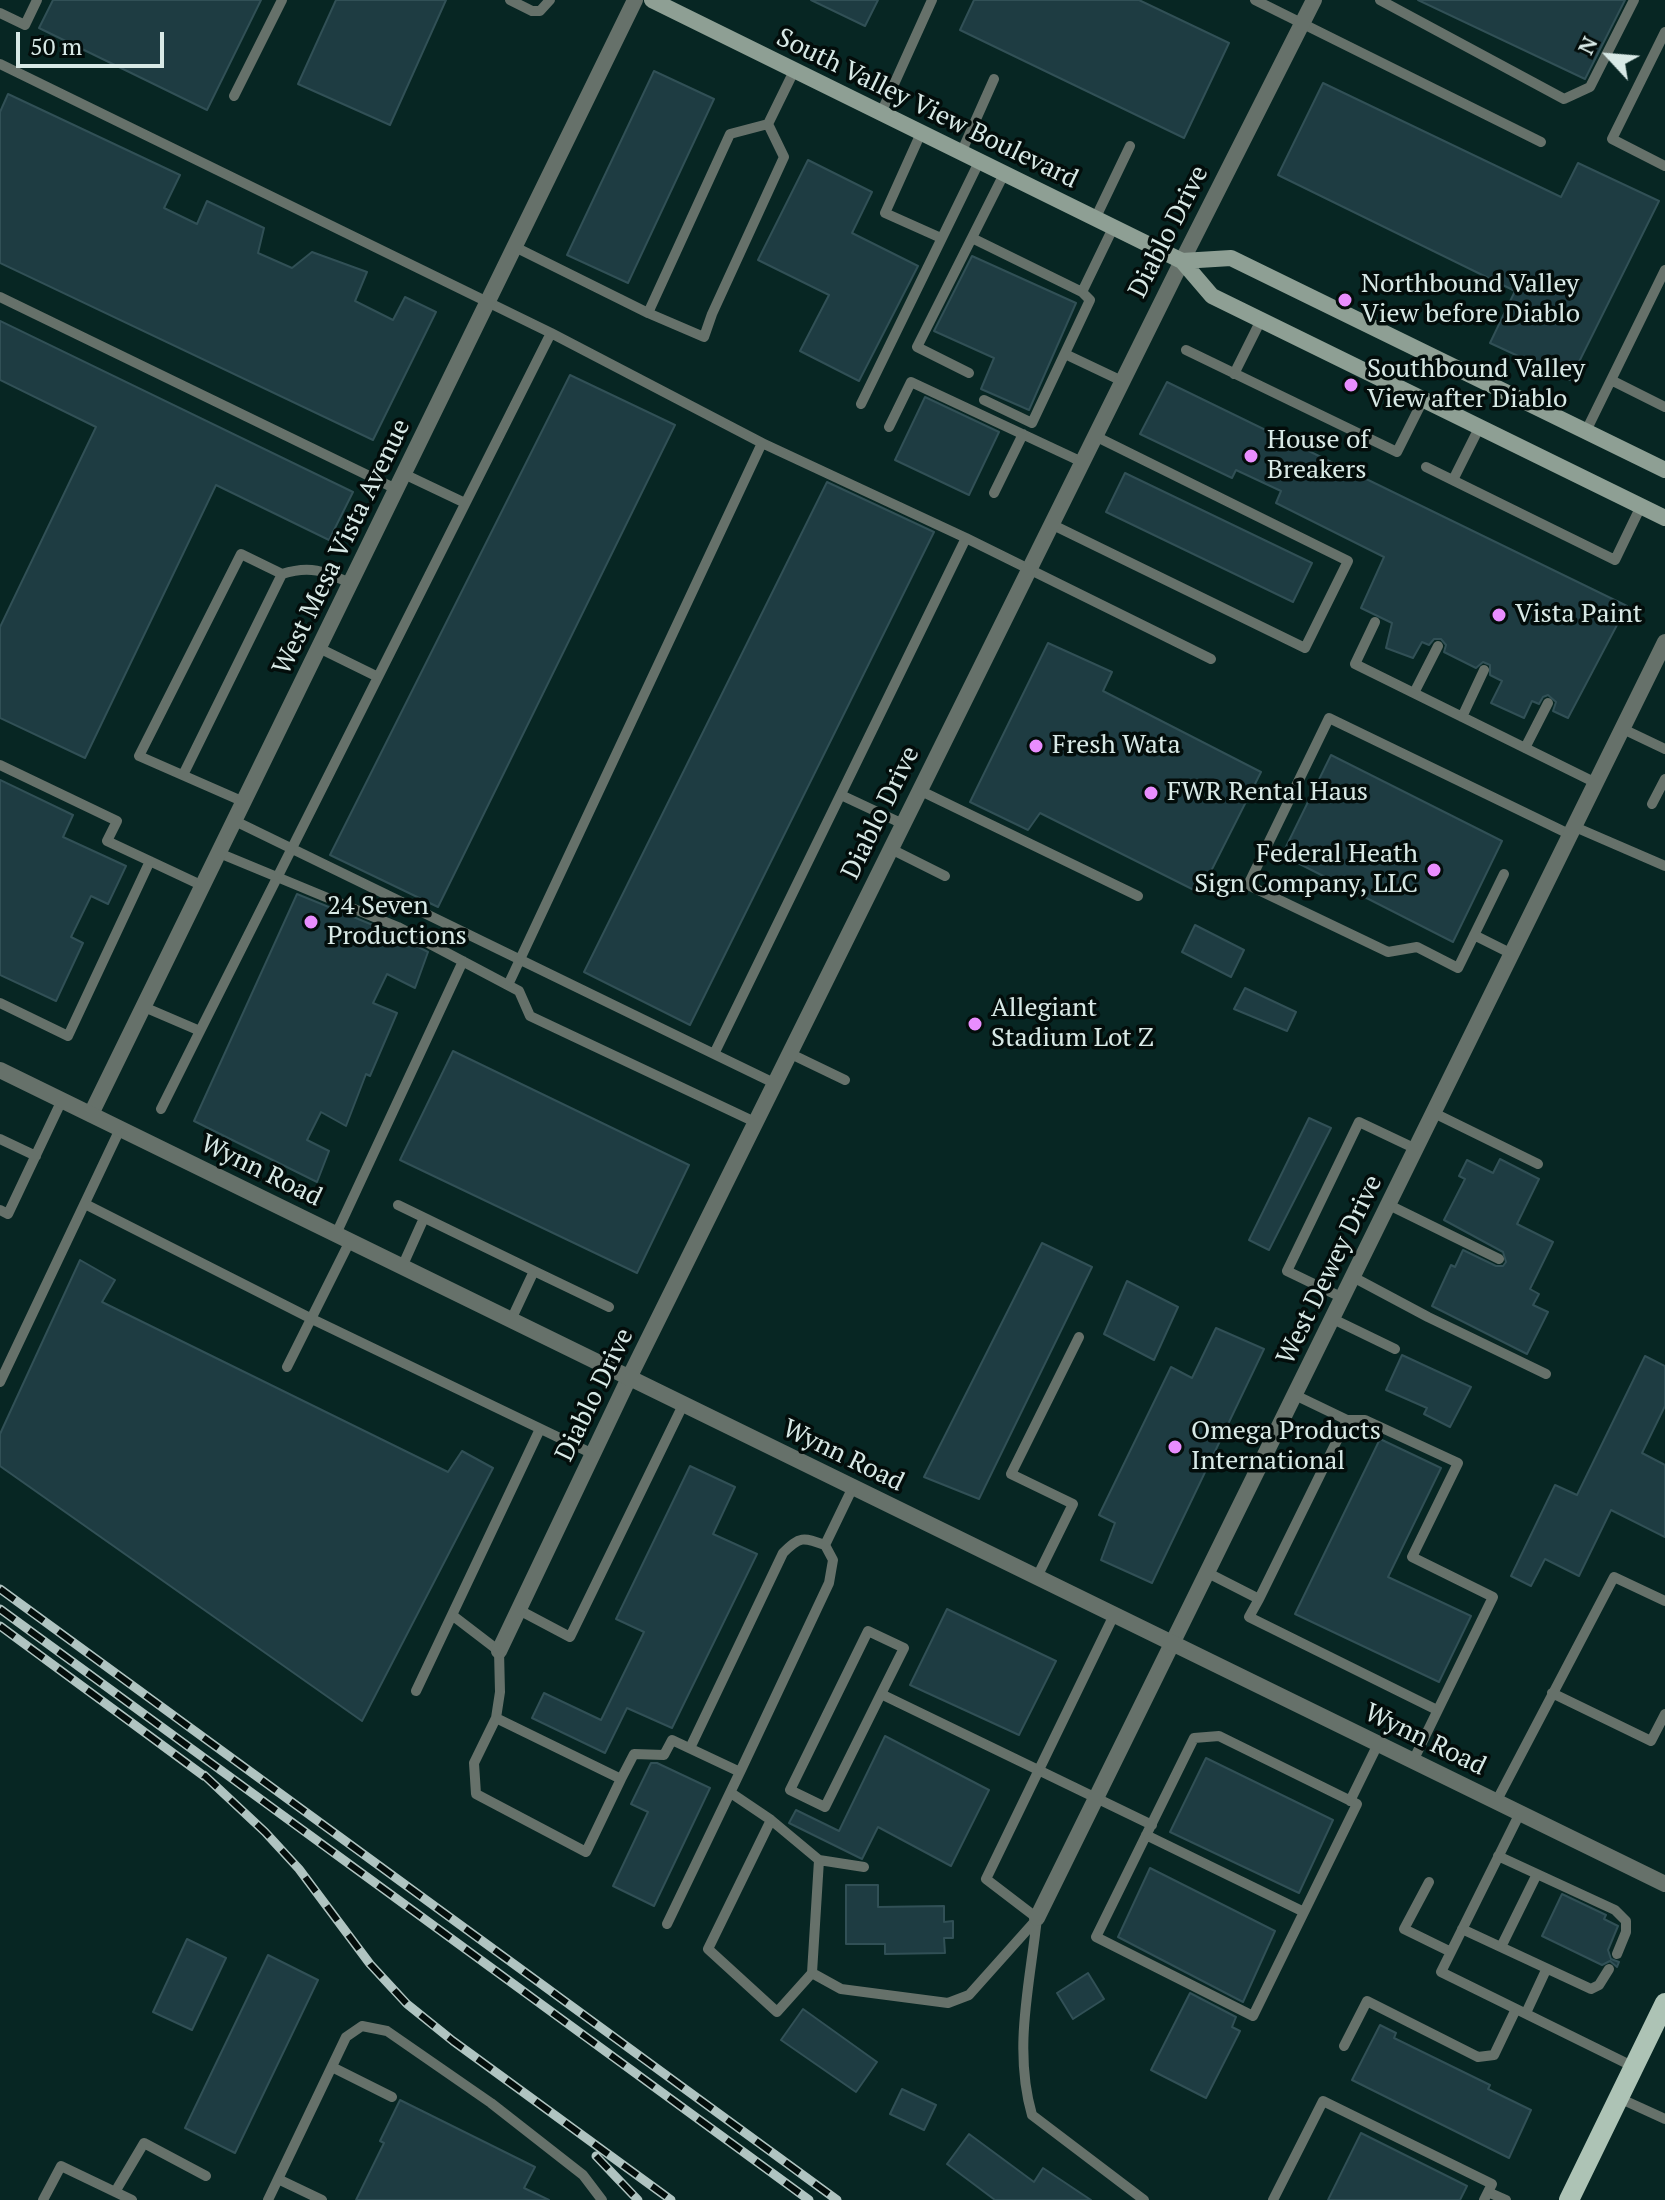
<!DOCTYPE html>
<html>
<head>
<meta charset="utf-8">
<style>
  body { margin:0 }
  #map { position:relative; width:1665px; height:2200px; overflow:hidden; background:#072623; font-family:"PT Serif",serif }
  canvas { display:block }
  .north { position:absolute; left:1569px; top:16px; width:80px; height:80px; -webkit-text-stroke:6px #030d0b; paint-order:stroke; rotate:296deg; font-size:22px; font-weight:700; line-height:32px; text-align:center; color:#d8e9e6 }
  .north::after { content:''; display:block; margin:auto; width:28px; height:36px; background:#d8e9e6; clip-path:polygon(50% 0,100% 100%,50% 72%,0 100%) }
  .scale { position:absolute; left:16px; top:32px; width:148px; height:36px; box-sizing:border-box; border:4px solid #d8e9e6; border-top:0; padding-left:10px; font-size:24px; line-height:28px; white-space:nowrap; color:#d8e9e6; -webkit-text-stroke:6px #030d0b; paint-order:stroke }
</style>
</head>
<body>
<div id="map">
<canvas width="1665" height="2200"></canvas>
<div class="north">N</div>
<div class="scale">50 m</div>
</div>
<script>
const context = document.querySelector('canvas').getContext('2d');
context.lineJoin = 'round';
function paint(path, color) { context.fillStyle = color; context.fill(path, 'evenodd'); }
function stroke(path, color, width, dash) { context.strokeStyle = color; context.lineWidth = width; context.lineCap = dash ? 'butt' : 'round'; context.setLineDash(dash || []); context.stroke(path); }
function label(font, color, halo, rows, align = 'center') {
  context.font = font + ' "PT Serif",serif'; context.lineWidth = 7; context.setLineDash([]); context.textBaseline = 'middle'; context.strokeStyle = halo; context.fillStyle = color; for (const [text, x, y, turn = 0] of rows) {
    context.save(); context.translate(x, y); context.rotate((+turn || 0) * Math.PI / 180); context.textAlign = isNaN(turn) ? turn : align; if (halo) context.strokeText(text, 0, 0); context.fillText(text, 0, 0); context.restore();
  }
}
const building = new Path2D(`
  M53,0h208l-54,110 -168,-82z
  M336,0h110l-56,125 -92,-41z
  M811,0h67l-13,26z
  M974,0h165l90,43 -45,95 -224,-108z
  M1418,0h207l-40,79z
  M654,71l60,28 -86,184 -61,-28z
  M1323,83l238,114 17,-34 81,38 -89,179 -80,-37 25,-52 -237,-116z
  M8,94l172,81 -16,33 33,16 10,-23 57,27 -6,25 34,15 20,-16 55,20 -12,29 38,19 12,-23 31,15 -63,128 -373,-177v-151z
  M808,160l64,32 -20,41 66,33 -59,115 -59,-30 29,-56 -71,-35z
  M972,256l104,47 -47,107 -48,-21 13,-31 -60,-27z
  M0,321l353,171 -24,48 -113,-55 -131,273 -85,-40v-91l96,-200 -96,-47z
  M570,375l105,50 -237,482 -108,-52z
  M1167,382l460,224 -59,112 -15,-7 3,-9 -8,-7 -5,2 -4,7 -7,-3 -8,17 -33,-15 11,-22 -12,-6v-10l-7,-3 -7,6 -32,-16 2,-7 -5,-6h-7l-5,6 -7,-3 -9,16 -27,-10 6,-25 -31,-15 23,-51 -108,-54 5,-12 -45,-21 -4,8 -92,-44z
  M925,397l74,35 -30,63 -74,-35z
  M1125,473l187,90 -19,39 -187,-90z
  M827,482l107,50 -244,493 -106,-53z
  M1048,643l64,29 -9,19 158,81 -61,121 -160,-80 -12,17 -58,-28z
  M1331,755l171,86 -49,101 -171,-87z
  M0,780l73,35 -10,22 63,29 -18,38 -17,-8 -20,41 12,6 -27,58 -56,-26z
  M297,894l93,38 38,20 -13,36 -28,-14 -14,29 24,10 -27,63 -4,-2 -20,52 -25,-14 -14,28 22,11 -12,31 -123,-61z
  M1195,925l49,25 -13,27 -49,-25z
  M1245,988l51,24 -9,19 -53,-22z
  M453,1051l236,114 -52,108 -237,-113z
  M1309,1118l22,10 -62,122 -20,-10z
  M1500,1159l39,20 -22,45 36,18 -23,47 9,5 -6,11 15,7 -21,42 -95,-48 19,-41 4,2 8,-17 33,16h7l3,-4 -3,-10 -59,-32 21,-41 -6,-3 8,-16 26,13z
  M1042,1243l50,24 -113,232 -55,-22z
  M80,1260l35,20 -13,22 346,170 14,-21 31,17 -131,253 -362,-255v-32z
  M1127,1281l51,26 -24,53 -50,-26z
  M1216,1328l48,21 -112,234 -51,-23 14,-37 -16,-8 72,-148 21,11z
  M1402,1355l69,32 -21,40 -26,-13 3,-6 -41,-18z
  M1645,1356l20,10v40l-23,47 23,12v72l-54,-27 -32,66 -34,-17 -14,27 -20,-10 44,-91 22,10z
  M1380,1439l61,29 -53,109 83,39 -32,66 -144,-68z
  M690,1466l45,21 -22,47 44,20 -85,174 -45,-20 -22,45 -73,-35 12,-25 57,27 43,-88 -28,-13z
  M947,1609l109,52 -37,74 -109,-50z
  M885,1736l104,54 -38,76 -73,-39 -16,32 -73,-36 7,-13 43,21z
  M1206,1758l127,62 -34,73 -129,-61z
  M651,1763h6l53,25 -56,118 -41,-20 35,-74 -17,-8z
  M1150,1868l125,63 -32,71 -125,-65z
  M846,1885h32v22l66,-1v16l9,-1v17h-9l1,15 -60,1v-10h-39z
  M1562,1894l44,21 -2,4 14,7 -10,24 3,9 8,3 -2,5 -7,-6 -8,4 -60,-29z
  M187,1939l39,19 -34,72 -39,-18z
  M268,1955l50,25 -83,173 -50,-25z
  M1088,1973l16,26 -31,20 -16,-26z
  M1190,1993l46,24 -4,10 8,4 -34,67 -55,-28z
  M803,2009l74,53 -21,30 -75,-52z
  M1380,2025l16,8 -2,5 96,47 -2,4 43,21 -22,48 -157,-78z
  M902,2089l34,16 -12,25 -34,-16z
  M400,2100l135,67 -11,21 25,12h-193l28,-57 -4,-2z
  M1361,2133l106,53 -7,14h-132z
  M969,2134l65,48 9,-14 48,32h-96l-48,-36z`);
const service = new Path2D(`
  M510,0l22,11h8l10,-11
  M1255,0l286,142
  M1380,0l184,99 26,-12 44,-87
  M0,13l25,12 12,-25
  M1665,32l-53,107 53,27
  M0,64l551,269 -351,698
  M234,96l48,-96
  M881,113l51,-113
  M921,133l-36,80 56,25
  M961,153l33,-74
  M1095,219l35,-73
  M972,238l110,54 31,-64
  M515,247l133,66 82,-179 38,-10 26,-53
  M0,297l396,192
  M648,313l56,24 8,-23 72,-157 -16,-33
  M1186,350l211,102 26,-52
  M1065,354l57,27
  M969,373l-52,-26 87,-173
  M1234,374l27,-54
  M1611,380l54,27
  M984,400l48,23 58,-123 -8,-8
  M861,404l118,-242
  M889,427l22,-45 171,80
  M1586,431l79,-161
  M762,443l204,95 -252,516 62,30
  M1426,467l189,93 26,-54
  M404,474l61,29
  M1453,480l26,-52
  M994,493l29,-59
  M1051,524l254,124 43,-87 -253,-125
  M966,538l245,121
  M282,574c28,-9 42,-3 68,9
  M1375,622l-20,42 241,119
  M319,648l59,29
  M1414,693l24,-47
  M1462,717l22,-47
  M1623,729l42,20
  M1525,748l23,-45
  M0,765l117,56 -10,20 96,45
  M183,775l99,-201 -41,-20 -102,202 105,46
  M919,790l219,106
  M841,795l62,29
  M1652,804l13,-25
  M235,821l479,233
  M1575,827l90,39
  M891,849l54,27
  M219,853l179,74 121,64 11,25 227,107
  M1504,874l-46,94 -41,-21 -29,5 -140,-67 81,-167 242,117
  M1474,935l38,19
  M508,985l254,-542 -211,-110
  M0,1003l68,33 82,-175
  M144,1007l56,24 -39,78
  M791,1054l54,26
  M1434,1113l104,51
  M0,1139l36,17
  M85,1204l227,115 281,135
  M398,1205l136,66 -23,49
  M1389,1205l110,54
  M0,1210l8,4 54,-114
  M336,1234l127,-273
  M402,1267l22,-49
  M534,1271l75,36
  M1353,1277l75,40 118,57
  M1343,1298l-56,-27 72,-149 57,27
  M1333,1319l62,30
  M287,1367l63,-126
  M0,1382l120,-253
  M1347,1420h18l93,43 -46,94 81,40 -80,164
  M825,1545l28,-58
  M1208,1573l51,26 88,-179 -52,-25
  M1037,1577l36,-73 -62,-30 68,-137
  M1259,1599l-10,18 188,93
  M519,1610l51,27 113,-232
  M452,1615l47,36 1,41 -4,26 -22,45 2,31 110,58 35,-73 -125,-61
  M416,1691l124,-262
  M1552,1693l99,48 14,-27
  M881,1694l23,-46 -36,-17 -78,159 35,17 56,-113 271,131
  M1219,1736l138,68 -104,212 -157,-79 98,-199z
  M690,1748l93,-195c17,-17 20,-16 42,-8l8,15 -4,23 -89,189
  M621,1779l13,-25 30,1 8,-15 68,32 -73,152
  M731,1793l40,27 48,40 -7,113 -35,39 -69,-63 63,-129
  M1350,1801l28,-57
  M1496,1802l118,-225 51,24
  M1520,1813l-79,159 193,95
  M1146,1835l158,77
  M1498,1856l117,54 11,11v11l-9,22
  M819,1860l45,7
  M1429,1882l-25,47 47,23
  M1037,1918l-51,-39 128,-264
  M1037,1918c-7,66 -24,131 -5,197l112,85
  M1462,1929l129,60 8,-4 10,-16
  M1501,1947l36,-73
  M812,1973l29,16 107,14 21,-8 67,-75
  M1526,2013l20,-43
  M1344,2046l23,-45 111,56 16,-2 22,-46
  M332,2067l60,30
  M1619,2098l46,21
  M278,2179l44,21
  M115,2192l29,-49 62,33
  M1488,2192l18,8
  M43,2200l18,-34 71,34
  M268,2200l78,-163 16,-11 25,5 104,72 92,72 19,25
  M1273,2200l50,-99 169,83 -8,16`);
const minor = new Path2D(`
  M1182,261l132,-261
  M91,1114l544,-1114
  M499,1651l130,-273
  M1037,1918l628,-1276`);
const tertiary = new Path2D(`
  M0,1070l1665,814
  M629,1378l553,-1117`);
const secondary = new Path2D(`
  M652,0l530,261 30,35 453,222
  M1182,261l49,-3 434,212`);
const primary = new Path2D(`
  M1569,2200l96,-197`);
const rail = new Path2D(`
  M0,1589l837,611
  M0,1609l809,591
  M0,1626l204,150
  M204,1775l61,57 34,37 71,95 37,40 46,37 218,159
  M596,2156l42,44`);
const markers = [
  [1345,300,8,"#e98dfe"],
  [1351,385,8,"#e98dfe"],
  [1251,456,8,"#e98dfe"],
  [1499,615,8,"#e98dfe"],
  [1036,746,8,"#e98dfe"],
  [1151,793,8,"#e98dfe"],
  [1434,870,8,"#e98dfe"],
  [311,922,8,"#e98dfe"],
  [975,1024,8,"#e98dfe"],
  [1175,1447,8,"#e98dfe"]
];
const streetNames = [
  ["South Valley View Boulevard",927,109,26],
  ["Diablo Drive",1169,232,-63],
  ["West Mesa Vista Avenue",342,547,-64],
  ["Diablo Drive",881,813,-64],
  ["Wynn Road",261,1171,26],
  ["West Dewey Drive",1330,1270,-64],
  ["Diablo Drive",595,1395,-64],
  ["Wynn Road",843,1456,26],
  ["Wynn Road",1425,1740,26]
];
const poiNames = [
  ["Northbound Valley",1361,285],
  ["View before Diablo",1361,315],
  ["Southbound Valley",1367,370],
  ["View after Diablo",1367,400],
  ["House of",1267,441],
  ["Breakers",1267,471],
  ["Vista Paint",1515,615],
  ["Fresh Wata",1052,746],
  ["FWR Rental Haus",1167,793],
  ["Federal Heath",1418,855,"right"],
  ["Sign Company, LLC",1418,885,"right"],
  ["24 Seven",327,907],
  ["Productions",327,937],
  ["Allegiant",991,1009],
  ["Stadium Lot Z",991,1039],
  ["Omega Products",1191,1432],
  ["International",1191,1462]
];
paint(building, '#1e3c42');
stroke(building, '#315056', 2);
stroke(service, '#66716a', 10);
stroke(minor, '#66716a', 16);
stroke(tertiary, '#66716a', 16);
stroke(secondary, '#8e9f94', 16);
stroke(primary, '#adc3b5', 20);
stroke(rail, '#b0c4c1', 9);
stroke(rail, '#030d0b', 6, [18]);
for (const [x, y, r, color] of markers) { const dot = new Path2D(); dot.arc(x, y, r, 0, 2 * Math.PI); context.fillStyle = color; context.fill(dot); stroke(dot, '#030d0b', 3); }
label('26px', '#d8e9e6', '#030d0b', streetNames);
label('26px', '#d8e9e6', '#030d0b', poiNames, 'left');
</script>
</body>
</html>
